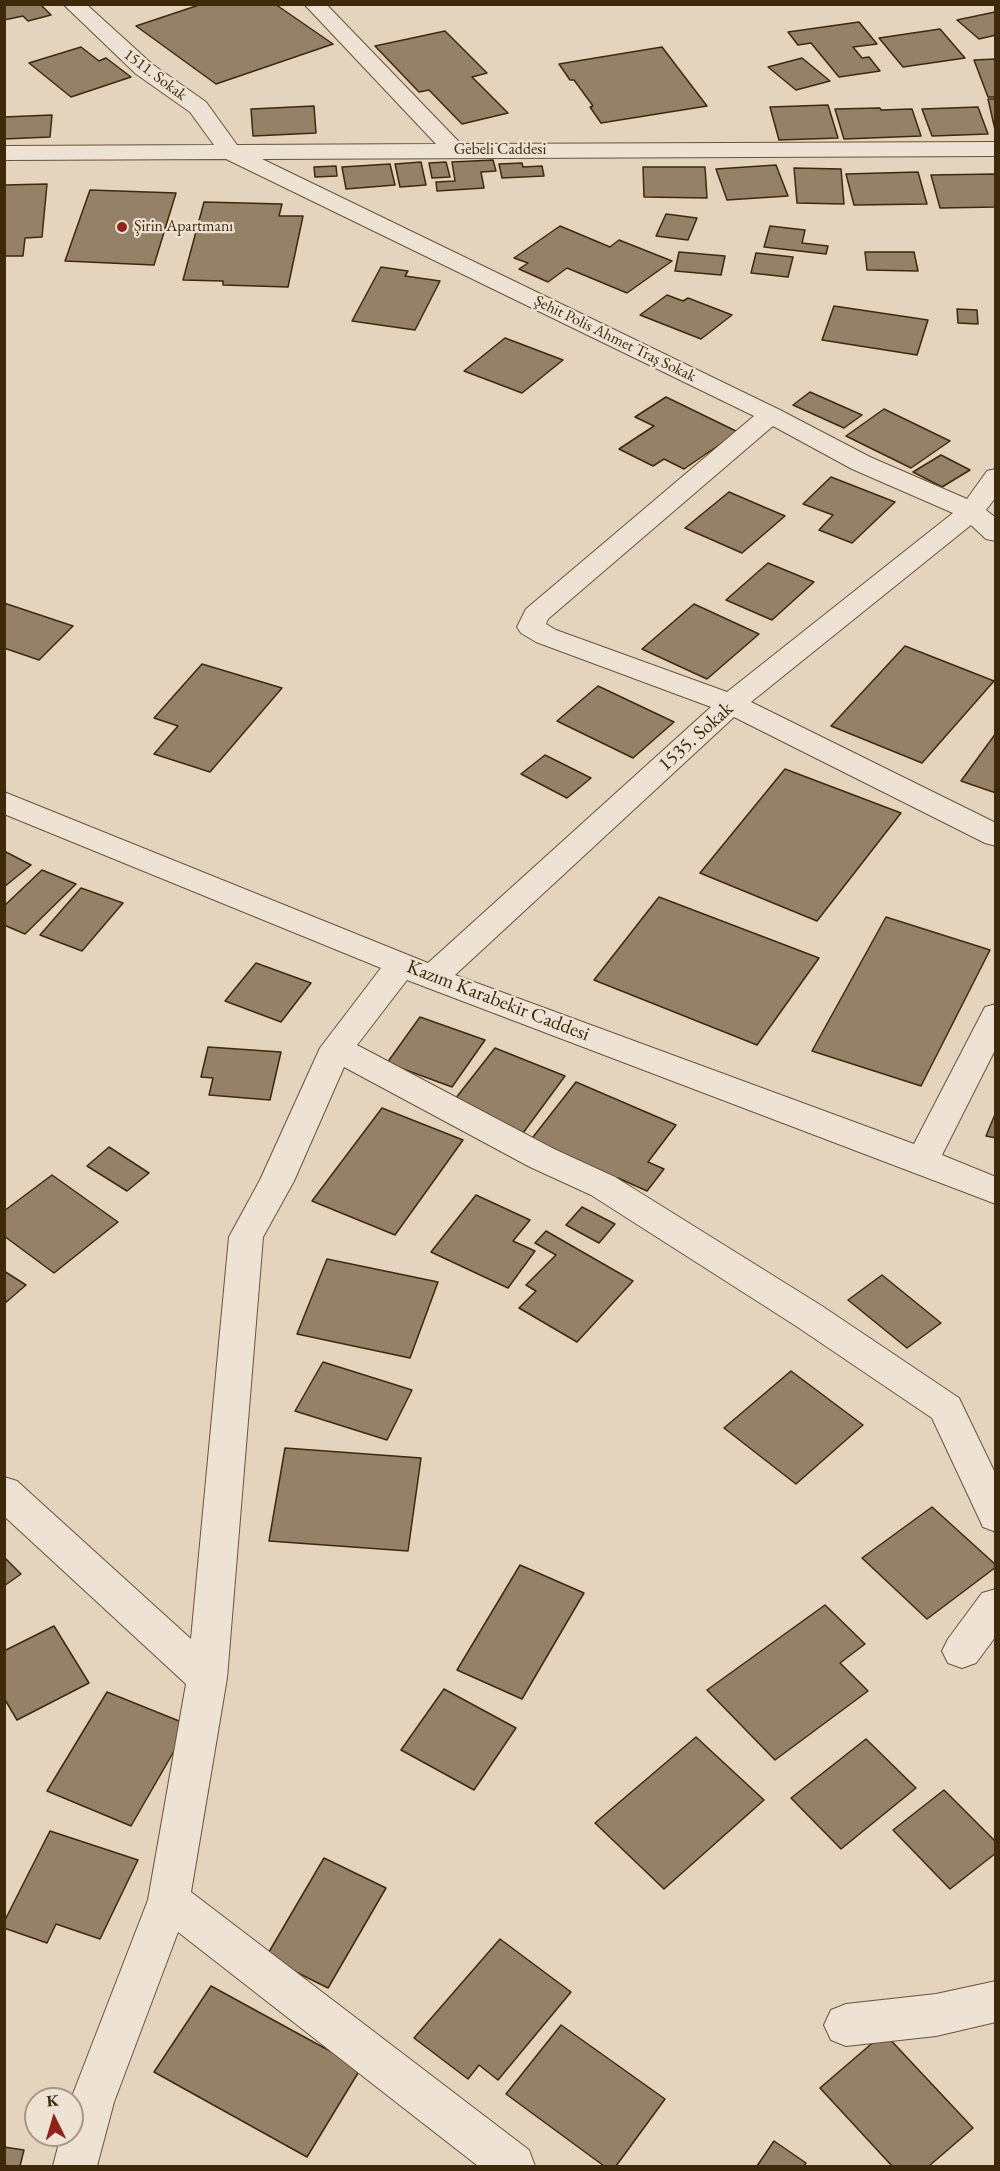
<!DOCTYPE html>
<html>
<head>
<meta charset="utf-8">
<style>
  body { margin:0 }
  #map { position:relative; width:1000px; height:2171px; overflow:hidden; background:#e4d3bd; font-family:"EB Garamond",serif }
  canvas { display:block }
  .frame { position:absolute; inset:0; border:6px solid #3f290b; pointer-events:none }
  .north { position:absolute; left:24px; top:2087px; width:60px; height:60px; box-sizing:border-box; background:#ede2d4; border:2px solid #a79884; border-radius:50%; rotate:355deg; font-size:16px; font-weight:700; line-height:24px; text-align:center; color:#3f290b }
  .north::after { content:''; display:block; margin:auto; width:21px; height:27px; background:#8f2418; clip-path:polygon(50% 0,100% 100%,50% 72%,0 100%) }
</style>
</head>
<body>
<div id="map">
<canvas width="1000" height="2171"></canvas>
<div class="frame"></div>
<div class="north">K</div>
</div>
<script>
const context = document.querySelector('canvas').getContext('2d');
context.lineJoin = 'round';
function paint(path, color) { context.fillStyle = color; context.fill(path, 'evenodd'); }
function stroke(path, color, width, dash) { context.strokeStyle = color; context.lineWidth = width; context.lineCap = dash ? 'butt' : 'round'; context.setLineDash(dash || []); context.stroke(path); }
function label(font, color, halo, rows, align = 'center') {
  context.font = font + ' "EB Garamond",serif'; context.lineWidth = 4.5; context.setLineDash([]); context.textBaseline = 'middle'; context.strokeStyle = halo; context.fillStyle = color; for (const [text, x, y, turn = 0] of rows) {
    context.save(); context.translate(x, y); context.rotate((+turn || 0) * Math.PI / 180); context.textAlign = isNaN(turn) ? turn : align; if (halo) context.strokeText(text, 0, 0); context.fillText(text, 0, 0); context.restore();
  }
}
const building = new Path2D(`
  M4,4h36l11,11 -23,6 -5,-5 -19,4z
  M202,4h73l58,40 -117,40 -80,-58z
  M995,12l1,23 -17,4 -22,-19z
  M859,22l18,22 -24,3 9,11 7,-1 11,14 -41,6 -28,-34 -13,2 -10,-13z
  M940,29l25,29 -62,9 -24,-29z
  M445,31l42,42 -15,4 36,36 -46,11 -33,-34 -10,2 -44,-46z
  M81,47l18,14 7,-3 25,19 -60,20 -42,-34z
  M662,47l45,59 -106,17 -11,-16 3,-1 -19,-26h-4l-11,-16z
  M802,58l28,23 -34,9 -28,-23z
  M996,59v38h-8l-14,-37z
  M988,99h8v35z
  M828,105l10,33 -59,2 -9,-33z
  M314,106l2,27 -63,3 -2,-27z
  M978,107l10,27 -56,2 -10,-27z
  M880,108l1,2 31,-1 9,27 -77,3 -9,-30z
  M52,115l-2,22 -46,2v-22z
  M493,160l3,11 -15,1 3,16 -47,3 -1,-9 19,-1 -3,-19z
  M421,162l5,23 -26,2 -5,-23z
  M446,162l4,15 -18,1 -3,-15z
  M522,163l1,4 19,-1 2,10 -42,2 -3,-14z
  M390,164l5,21 -49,4 -4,-22z
  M776,165l12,31 -61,4 -11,-31z
  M336,166l1,10 -22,1 -1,-10z
  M643,167h62l2,31 -63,-1z
  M794,168l47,1 3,35 -47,-1z
  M918,172l9,32 -73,1 -8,-31z
  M996,174v33l-56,1 -9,-33z
  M47,184l-5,53 -17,1 -2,18h-19v-71z
  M90,190l86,3 -22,72 -89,-4z
  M204,202l78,2 -3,12h24l-15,71 -65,-2v-4l-40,-1z
  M666,214l31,4 -9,22 -32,-4z
  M560,226l50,21 9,-7 53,21 -45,32 -60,-25 -19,14 -29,-13 9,-6 -14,-5z
  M770,226l35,4 -3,13 26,3 -2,8 -62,-7z
  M679,252l46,4 -4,19 -46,-4z
  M865,252h49l4,19 -51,-1z
  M756,253l37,4 -5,20 -37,-4z
  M381,267l27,4 -3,5 35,5 -25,49 -63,-9z
  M667,295l16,6 5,-3 44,17 -31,24 -61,-24z
  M834,306l94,14 -11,35 -95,-15z
  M957,309l20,1 1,14 -20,-1z
  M505,338l58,22 -41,33 -58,-22z
  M810,392l52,23 -18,13 -51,-23z
  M666,397l72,35 -54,37 -20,-10 -11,7 -34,-17 35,-23 -19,-9z
  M884,409l66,32 -39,27 -65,-32z
  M941,455l29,15 -28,17 -29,-15z
  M831,477l64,25 -43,41 -33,-13 14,-15 -30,-11z
  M729,492l56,24 -43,37 -57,-25z
  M768,563l46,19 -42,38 -46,-20z
  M4,603l69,23 -34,34 -35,-12z
  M694,604l65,30 -52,45 -65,-30z
  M905,646l89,35 -72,82 -91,-37z
  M202,664l80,24 -72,84 -56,-18 24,-28 -24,-8z
  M598,686l76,36 -41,36 -76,-37z
  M996,733v60l-35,-12z
  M545,755l46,23 -24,20 -46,-24z
  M785,769l116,44 -84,108 -117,-48z
  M4,851l27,14 -27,22z
  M42,870l34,14 -51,50 -21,-9v-19z
  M81,888l42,15 -41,48 -42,-16z
  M659,897l160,61 -62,87 -163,-65z
  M886,917l104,33 -69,136 -109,-35z
  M256,963l55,20 -30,39 -56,-21z
  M420,1017l65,23 -33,47 -65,-24z
  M208,1047l73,5 -11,48 -61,-5 4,-17 -12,-1z
  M495,1048l70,28 -42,57 -71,-30z
  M576,1082l100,43 -28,37 16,7 -17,22 -29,-13 -5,6 -87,-38z
  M382,1108l81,32 -68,95 -83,-34z
  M996,1112v26l-10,-2z
  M109,1147l40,26 -22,18 -40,-25z
  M52,1175l66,47 -64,51 -50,-37v-25z
  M476,1195l54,25 -17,21 22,10 -27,37 -77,-36z
  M582,1207l33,17 -16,19 -33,-18z
  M546,1231l87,50 -56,61 -58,-34 17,-17 -10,-6 30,-30 -21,-12z
  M327,1259l111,23 -28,76 -113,-24z
  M4,1271l22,14 -22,19z
  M882,1275l59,48 -34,25 -59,-48z
  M323,1362l89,28 -25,50 -92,-29z
  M791,1371l72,54 -67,59 -72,-56z
  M285,1448l136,10 -13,93 -139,-10z
  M932,1507l64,58v2l-69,52 -65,-61z
  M4,1557l17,17 -17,12z
  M520,1565l64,28 -62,106 -65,-29z
  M825,1605l40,39 -25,19 28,28 -93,69 -68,-70z
  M54,1626l35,57 -72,37 -13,-22v-47z
  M444,1689l72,39 -42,62 -73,-40z
  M107,1692l82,33 -58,101 -84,-35z
  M696,1737l68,63 -100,89 -69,-66z
  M866,1739l50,49 -75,61 -50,-51z
  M944,1790l52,52v11l-46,36 -57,-59z
  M50,1831l88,29 -38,79 -44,-15 -9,19 -43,-15v-6z
  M324,1858l62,30 -58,100 -62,-31z
  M500,1939l71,53 -73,88 -19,-15 -11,14 -54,-41z
  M211,1986l150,82 -54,89 -153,-85z
  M561,2025l104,74 -49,67h-12l-98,-72z
  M884,2033l89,95 -44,38h-37l-72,-78z
  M774,2141l32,22 -2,3h-47z
  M4,2147l20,3 -4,16h-16z`);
const minor = new Path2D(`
  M63,4h23l66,60 54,38 31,43 199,-1 -132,-140h22l135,140 535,-2v14l-734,3 518,251 90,47 97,42 20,-28 9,-2v28l-10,13 10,8v23l-10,-2 -15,-14 -220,177 245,121v23l-11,-3 -251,-126 -279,258 459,169 71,-137 11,-3v44l-54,107 54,22v27l-589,-224 -50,65 197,104 61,28 207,129 137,92 37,77v57l-13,-5 -51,-109 -136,-92 -205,-131 -61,-28 -186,-100 -50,114 -31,56 -36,441 -36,214 338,258 6,16h-57l-300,-234 -64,170 -17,64h-44l8,-31h11l-1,-36 77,-199 38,-216 -182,-168v-39l13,4 174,158 38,-402 31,-57 60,-132 61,-80 -377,-154v-22l424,171 283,-256 -175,-65 -15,-9 -4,-6 9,-18 228,-193 -528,-257 -222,1v-14l210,-1 -24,-33 -54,-38zM773,426l79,43 101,44 -226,179 -171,-62 -10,-6 2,-5z
  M996,1589v47l-20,27 -14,5 -14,-5 -6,-12 6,-12 34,-46z
  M996,1981v41l-60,14 -90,10 -15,-6 -7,-15 7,-15 15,-6 90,-10z`);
const markers = [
  [122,227,6,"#8f2418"]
];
const farStreetnames = [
  ["1511. Sokak",155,75,37],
  ["Gebeli Caddesi",500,150],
  ["Şehit Polis Ahmet Traş Sokak",615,339,26]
];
const farPoinames = [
  ["Şirin Apartmanı",134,227]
];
const streetNames = [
  ["1535. Sokak",696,737,-42],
  ["Kazım Karabekir Caddesi",498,1001,21]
];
paint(building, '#958168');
stroke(building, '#3f290b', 1.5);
stroke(minor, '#685438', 2);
paint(minor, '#ede2d4');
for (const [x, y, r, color] of markers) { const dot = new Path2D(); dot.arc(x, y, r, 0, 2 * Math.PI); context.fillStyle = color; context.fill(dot); stroke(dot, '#ede2d4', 2); }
label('16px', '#3f290b', '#ede2d4', farStreetnames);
label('16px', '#3f290b', '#ede2d4', farPoinames, 'left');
label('20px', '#3f290b', '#ede2d4', streetNames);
</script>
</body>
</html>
